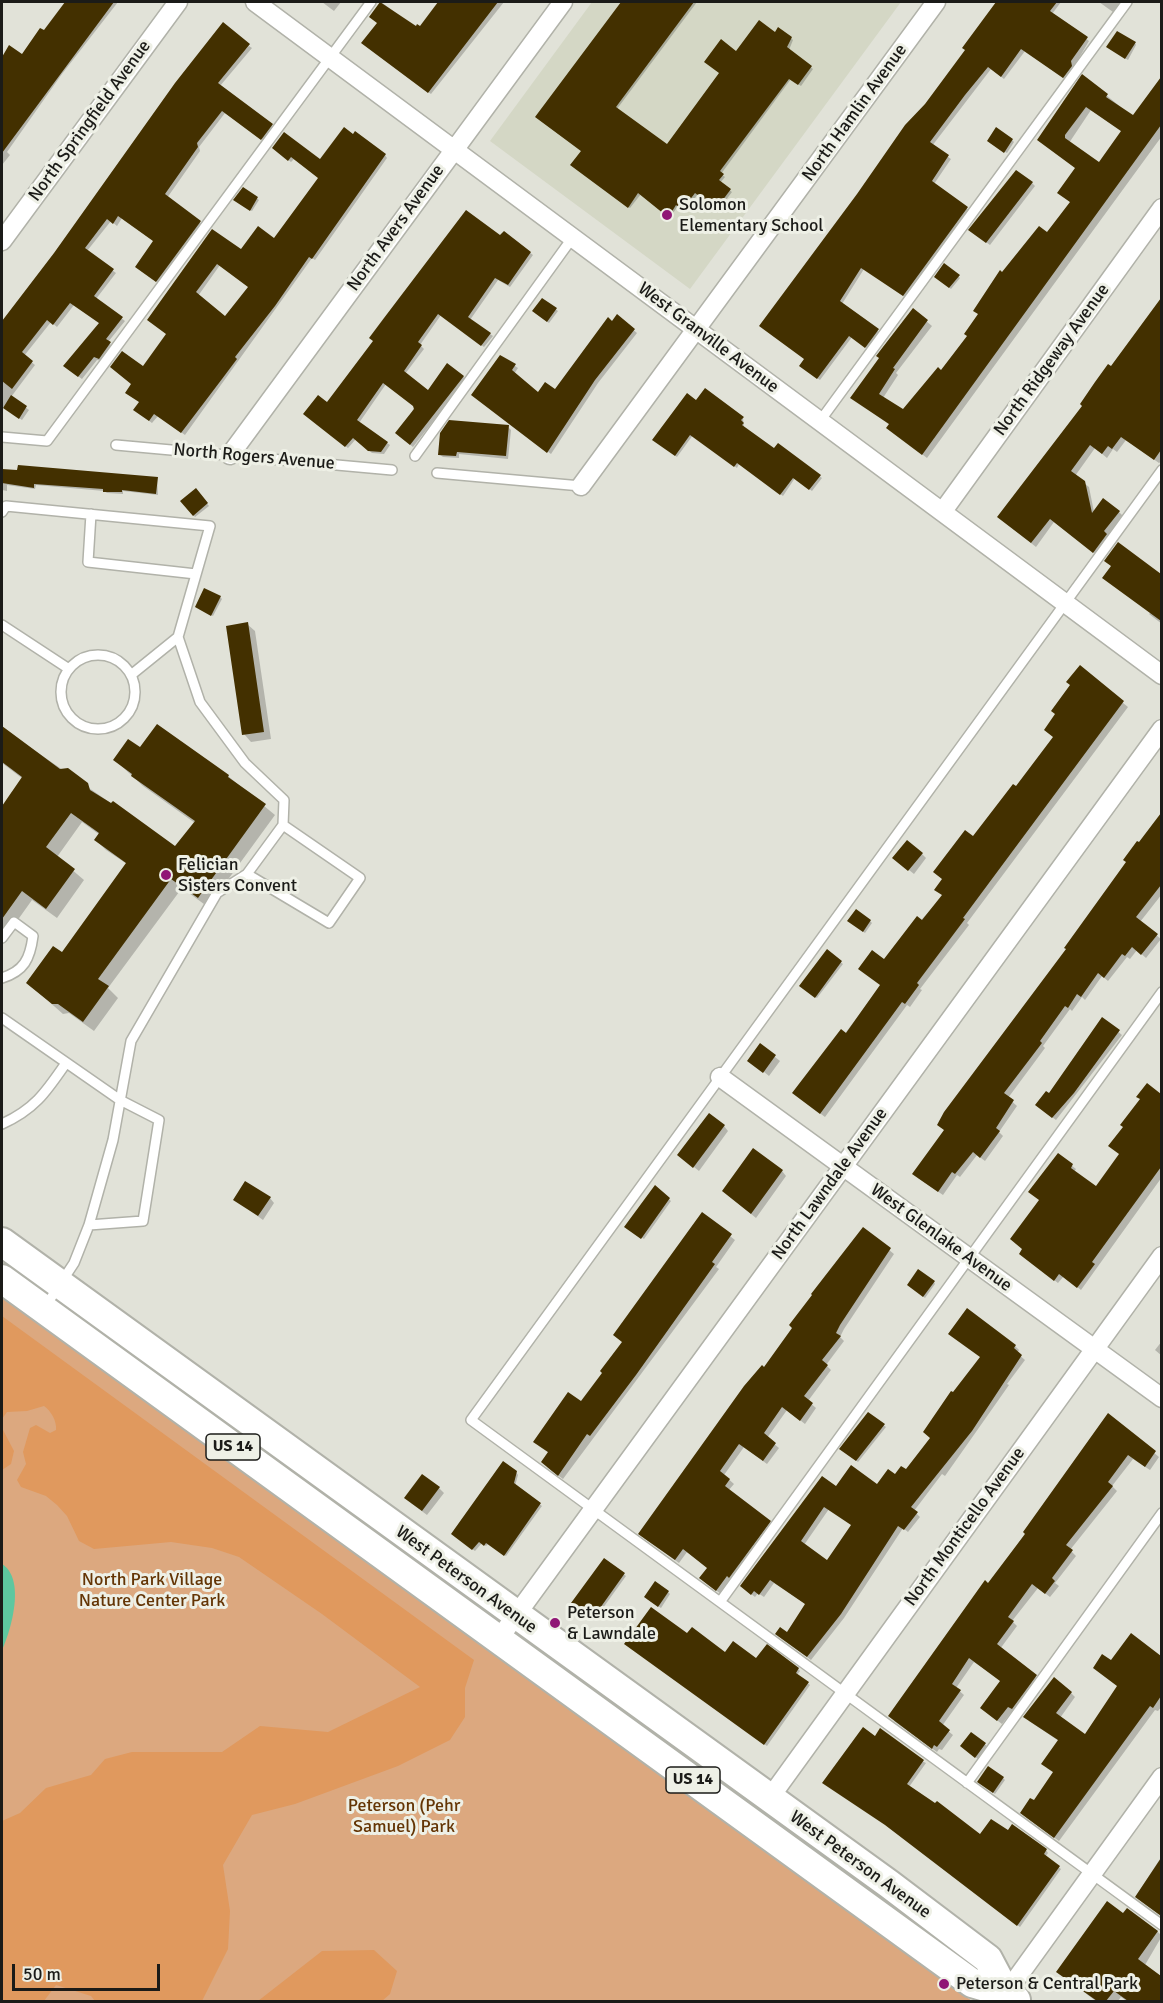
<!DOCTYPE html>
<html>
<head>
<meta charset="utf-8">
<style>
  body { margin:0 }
  #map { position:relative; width:1163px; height:2003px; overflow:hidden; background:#e1e2d8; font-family:Signika,sans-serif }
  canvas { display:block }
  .frame { position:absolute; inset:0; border:3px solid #1b1b18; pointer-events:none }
  .scale { position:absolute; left:12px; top:1964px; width:148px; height:27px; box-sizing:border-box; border:3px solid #1b1b18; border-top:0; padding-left:8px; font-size:18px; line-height:21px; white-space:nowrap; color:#1b1b18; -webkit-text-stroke:4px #eef0e6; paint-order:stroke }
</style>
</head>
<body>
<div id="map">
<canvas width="1163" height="2003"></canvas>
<div class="frame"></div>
<div class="scale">50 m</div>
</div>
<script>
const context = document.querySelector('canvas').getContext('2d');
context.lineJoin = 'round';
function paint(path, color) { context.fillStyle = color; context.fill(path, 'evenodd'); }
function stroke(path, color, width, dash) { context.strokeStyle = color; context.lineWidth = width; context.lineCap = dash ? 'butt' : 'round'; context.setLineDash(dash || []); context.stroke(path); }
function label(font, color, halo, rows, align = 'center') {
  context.font = font + ' Signika,sans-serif'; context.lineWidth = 6; context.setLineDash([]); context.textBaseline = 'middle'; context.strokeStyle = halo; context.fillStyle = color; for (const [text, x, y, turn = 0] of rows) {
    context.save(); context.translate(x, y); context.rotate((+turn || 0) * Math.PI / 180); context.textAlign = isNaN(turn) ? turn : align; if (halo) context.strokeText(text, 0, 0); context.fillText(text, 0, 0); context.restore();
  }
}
const built = new Path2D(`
  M592,2h309l-211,287 -200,-148z`);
const green = new Path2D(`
  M2,1296l962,699 8,6 -970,1z
  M85,1320h4l291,211 -3,4 -293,-213z
  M557,1661l300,217 -1,1 -299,-214z`);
const forest = new Path2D(`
  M2,1316l472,344 -9,28v29l-15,23 -52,26 -103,38 -43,11 -29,50 7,46 -2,38 -26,52h-107l-4,-5 -35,-11 -12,16h-42v-180l18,-8 26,-25 45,-13 14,-16 27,-7h90l38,-26 68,6 92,-45 -98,-73 -83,-57 -27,-9 -41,-6 -77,7 -15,-8 -12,-25 -10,-11 -11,-9 -25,-9 -4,-7 9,-16 -3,-12 7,-24 6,-3 14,8 6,-3c1,-9 -5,-19 -12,-24l-17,5 -20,1 -5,7z
  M2,1420v8l12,23 -3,13 -9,6z
  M374,1950l23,21 -7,23 -8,7h-124l64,-50z`);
const water = new Path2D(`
  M2,1564c24,15 9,66 0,86z`);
const shadow = new Path2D(`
  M67,2h55h-4l-56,72 -55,78 3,3 -8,10v-106l8,-12 12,9 22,-24z
  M322,2h19l-7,9z
  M381,2l35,26h5l19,-26h64l-73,92 -65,-48 13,-23 -8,-6z
  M623,2h74l-80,107 50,37 70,-93 38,-19 16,4 2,2 -4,10 24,19 -12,17 -10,-7 -70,95 4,3 -5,6 12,9 -13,17 -21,-15 -13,17 -7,-5 -5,7 -3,-2 -3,4 -26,-21 -11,14 -56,-41 8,-15 -46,-35z
  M998,2h63l-9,12 37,27 -23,39 -41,-29 -21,28 -13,-10 -59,77 19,13 -17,25 36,27 -64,87 -42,-29 -22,35 38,29 -12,16 -16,-12 -32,43 -17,-12 2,-9 121,-254 41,-54 -3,-3z
  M1099,2h22l-8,10z
  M1135,43l1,2 -8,15 -18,-11z
  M249,46l3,2 -32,38 55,42 -10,13 -40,-28 -26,34 1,4 -33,47 36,27 -43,59 -20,-15 15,-27 -33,-24 -5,8 -6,-5 -24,30 29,22 -20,26 29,22 -17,21 5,5 -11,14 -5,-1 -15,19 -14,-10 32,-45 -26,-19 -17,22 -6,-5 -27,34 11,9 -24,32 18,13 -7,10 -20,-14v-82l53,-70 65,-93z
  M1083,76l51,42 28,-39v57l-235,322 -34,-26 -3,-7 -38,-27 61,-88 19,16 -36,47 2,2 -15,23 21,13 38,-39 27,-36 34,-62 44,-40 24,-31 -12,-10 17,-25 -37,-28zM1091,110l31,22 -23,32 -30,-21z
  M1012,140l2,2 -7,11 -17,-10z
  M276,150l44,12 65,-7 2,3 -72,102 -3,-2 -127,177 -27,-19 -6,7 -14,-10 5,-45 25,-34 44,-103 29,20 34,-11 45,-62 -26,-19 -3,3zM220,265l30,22 -24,31 -28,-22z
  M1032,183l3,3 -45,59 -17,-12z
  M244,189l15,11 -7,11 -15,-9z
  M504,233l29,22 -23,32 -12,-7 -28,40 23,16 -9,11 -43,-32 -21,30 4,4 -19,25 24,18 18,-27 19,14 -53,68 -14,-11 16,-30 -29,-22 -27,39 31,22 -6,9 -12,-1 -16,-14 -8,9 -40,-31 19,-13z
  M945,265l15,13 -9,11 -15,-12z
  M543,300l15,11 -9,12 -14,-10z
  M617,316l20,17 -39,50 -47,71 -75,-56 25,-41 14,9 3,2 -4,6 24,20 18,-3z
  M1129,344l33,25v10l-13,16 13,9v57l-3,2 -33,-23 -9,12 -4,-3 -6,9 -12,-10 -20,28 14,11 5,25h25l4,4 -25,40 -44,-34 -18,25 -33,-26z
  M696,402l47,16 1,10 30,22 4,-5 44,33 -10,13 -17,-13 -12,18 -44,-32 -2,4 -44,-33 -16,22 -21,-15z
  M508,427l3,3 -3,29 -49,-5v4l-16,-1 -3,-2z
  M2,471l155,7 1,17 -35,-4v3l-16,-1 -3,-2 -68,-6 -1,4 -28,-4v6l-5,-1z
  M196,490l13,16 -14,11 -13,-16z
  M1118,544l44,31v49l-13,-10 2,-2 -39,-45z
  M220,597l2,2 -9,17 -14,-7z
  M247,624l8,7 16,108 -20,3 -7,-8z
  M1080,668l48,39 -161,216 2,2 -49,64 2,1 -12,17 -3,-2 -82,112 -27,-20 83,-112 3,-24 59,-65 30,-58 43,-50 38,-51 3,-23z
  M2,728l174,120 19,-25 -52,-37 -28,-26 25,-11 88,27 47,39 -67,92 -26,-19 -74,100 10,10 -24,33 -25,-18 -6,1 -25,-22 24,-38 65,-90 -21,-14 -10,-10 4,-5 -18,-13 -25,35 27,23 -27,38 -25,-18 -30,42v-134l21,-29 -21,-16z
  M1162,814v80l-22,28 21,17 -15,19 -9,-8 -7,9 -3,-2 -19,24 -6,-5 -17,24 -3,-3 -10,14 -2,-2 -27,37 2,2 -37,50 9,8 -18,26 4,4 -18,25 -8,-6 -17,22 -3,-2 -14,20 -25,-17 149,-229z
  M922,854l4,4 -12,16 -15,-12z
  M870,921l2,2 -7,10 -14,-10z
  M827,951l16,13 -26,34 -14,-10z
  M1103,1019l19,16 -66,85 -16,-12z
  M760,1045l20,16 -11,15 -17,-14z
  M1147,1085l15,11v81l-81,113 -17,-14 -6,7 -34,-26 17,-57 17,-45 18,14 -2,3 23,16 23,-33z
  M724,1126l4,5 -29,40 -15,-12z
  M782,1171l4,5 -30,42 -27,-22z
  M656,1187l15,14 -27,38 -16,-11z
  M270,1198l4,5 -11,17 -29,-21z
  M702,1214l33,26 -19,27 3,2 -156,210 -16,-12 2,-14 -10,-7 42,-43 43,-61z
  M863,1229l31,25 -50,75 -4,8 4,4 -18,24 5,5 -23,31 8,7 -11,16 -18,-14 -20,28 12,10 -12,16 -23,-17 -20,28 10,9 -6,7 46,35 -53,68 -16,-12 3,-14 -21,-16 -8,11 -35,-25z
  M934,1282l1,2 -10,14 -16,-13z
  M1162,1341v15l-7,-6z
  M1015,1346l4,4 -2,3 8,7 -18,24 2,1 -64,91 -3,-2 -28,37 6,6 -12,15 -5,-4 -59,90 -33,42 -31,-23 7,-3 20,-29 -33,-22 -10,14 -6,-4 -3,4 -10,-8 91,-101 41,-2 29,-15 26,-33 22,-44zM829,1509l24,17 -25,36 -24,-17z
  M868,1414l18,13 -28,35 -15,-11z
  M1108,1415l51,42 -9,13 -17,-11 -21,27 5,5 -47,59 6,6 -21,27 4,3 -9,11 -12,-9 -26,33 5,5 -17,23 40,31 -23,33 -4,-3 -11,14 -16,-12 16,-31 -28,-19 -18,26 8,7 -22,31 11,9 -11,15 -3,-1 -2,3 -43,-31z
  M516,1472l2,3 -3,11 27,20 -36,50 -17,-13 -3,3 -4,-3 -7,8 -21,-15z
  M439,1488l5,5 -17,22 -16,-12z
  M604,1560l22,16 -31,43 -20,-15z
  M668,1592l2,2 -9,14 -14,-9z
  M688,1635l37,19 73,15 2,2 -3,4 13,10 -43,61 -139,-101z
  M1162,1653v53l-4,5 -3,-1 -96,131 -33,-24 28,-44 -7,-5 12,-27 -30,-20 42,-28 4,4 -15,21 26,18 32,-50 -7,-24 49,-6z
  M971,1734l16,12 -9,13 -16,-13z
  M875,1738l51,25 -17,24 72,49 65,14 2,3 -3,4 16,12 -41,58 -131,-100z
  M1003,1778l2,2 -10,14 -14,-11z
  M1160,1859l2,1v56l-26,-20z
  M1123,1915l33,15 6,6 -17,29 17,12v25h-34l-7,-5 -4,5h-20l-39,-30z`);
const building = new Path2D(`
  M65,2h49l-112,151v-96l7,-12 13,9 18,-26 4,2z
  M380,2l36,24 1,-2 3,2 18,-24h60l-70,91 -67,-50 16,-20 -8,-6z
  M621,2h73l-78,105 51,37 52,-71 -15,-11 17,-23 15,12 23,-31 16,12 3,-5 14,10 -5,10 25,19 -14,19 -9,-6 -69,92 4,3 -5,6 12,9 -15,20 -21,-16 -13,17 -6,-5 -5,8 -4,-3 -3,4 -26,-21 -10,15 -58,-43 11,-14 -46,-34z
  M996,2h61l-7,9 38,26 -17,24 1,5 -9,12 -42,-29 -20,28 -13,-10 -23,28 -35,47 19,13 -17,26 36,26 -65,89 -42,-28 -21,33 39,28 -14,19 -16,-12 -32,43 -18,-13 5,-7 -45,-33 98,-132 48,-69 20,-21 40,-54 -3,-2z
  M223,22l27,22 -32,39 55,41 -12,16 -39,-29 -25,32 1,4 -33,47 36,27 -45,61 -21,-15 18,-26 -35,-25 -5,8 -6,-5 -22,29 29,21 -20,27 29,21 -17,22 5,3 -12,17 -5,-2 -16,20 -15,-11 36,-43 -29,-20 -17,22 -6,-5 -25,32 11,9 -21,28 -10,-8v-60l52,-68 121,-170z
  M1117,31l19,11 -11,17 -19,-12z
  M1082,74l26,20 -2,3 27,18 28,-38v48l-239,330 -36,-27 3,-4 -39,-26 29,-40 -3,-2 37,-48 15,12 -35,48 2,1 -16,25 24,15 35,-42 3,3 26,-34 -3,-2 14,-20 -5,-3 27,-41 2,2 37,-46 8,6 23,-30 -13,-9 18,-25 -38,-28zM1086,107l35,24 -22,31 -34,-24v-3z
  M344,127l9,7 2,-3 31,23 -74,105 -3,-2 -34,49 -40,51 2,2 -15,20 -41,54 -27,-19 -5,7 -16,-11 6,-8 -14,-9 6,-9 -21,-17 12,-16 21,15 23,-32 -19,-14 65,-91 29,20 17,-23 16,12 44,-60 -27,-21 -3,4 -16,-13 12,-16 36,27zM217,264l31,23 -23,29 -29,-24z
  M996,127l17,12 -9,14 -17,-12z
  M1016,170l17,12 -47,61 -18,-13z
  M243,187l15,10 -8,14 -17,-11z
  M466,210l34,25 4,-4 27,21 -23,33 -13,-7 -27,39 23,16 -10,13 -43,-32 -20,28 4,3 -18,26 24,19 19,-27 17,13 -54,69 -15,-12 19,-24 -1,-3 -30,-23 -26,37 31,22 -7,10 -13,-1 -15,-13 -8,9 -42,-33 15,-19 9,7 46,-61 -4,-3 15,-20z
  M944,263l16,12 -11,13 -15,-11z
  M542,298l15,10 -10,14 -15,-11z
  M1161,298v152l-7,10 -33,-23 -9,12 -4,-3 -6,8 -12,-9 -19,26 14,10 7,32 11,-15 17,13 -16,20 3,3 -14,19 -43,-34 -19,24 -34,-26 85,-111 -2,-2 15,-22 13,-18 3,2z
  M617,314l18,15 -40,51 -48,73 -76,-58 29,-40 16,9 -4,6 26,22 7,-10 10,7 53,-72 4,4z
  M705,388l39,29 -3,3 3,3 -2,2 32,23 4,-5 43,32 -12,15 -16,-12 -13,17 -43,-32 -3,4 -44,-32 -15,21 -23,-16 35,-47 9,7z
  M11,395l16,11 -8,13 -16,-11z
  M449,420l60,5 -3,31 -49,-4 -1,4 -18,-1 2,-22z
  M18,465l140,12 -2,17 -34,-4v2h-19v-3l-69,-5v4l-32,-5v-14l15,1z
  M196,488l12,15 -15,13 -13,-15z
  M1118,542l43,32v47l-59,-43 9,-12 -7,-5z
  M204,588l17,8 -10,20 -16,-9z
  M248,622l16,110 -22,3 -16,-109z
  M1080,665l44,36 -161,217 2,1 -48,64 2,2 -14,19 -3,-2 -82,112 -28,-21 49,-64 5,4 34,-48 -22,-16 14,-19 12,9 33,-43 5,4 20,-25 -8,-5 8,-11 -9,-7 32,-42 8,6 40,-52 3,2 37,-49 -9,-7 11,-16 -4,-3 19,-26 -4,-3z
  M157,724l72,51 -1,2 38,27 -68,94 -27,-19 -73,100 11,7 -26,36 -25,-18h-6l-26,-21 27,-37 9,6 64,-89 -32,-23 5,-7 -28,-20 -25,34 29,22 -29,40 -24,-18 -20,28v-113l20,-29 -20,-15v-36l58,43 8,-1 20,15 2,7 21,13 2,-2 62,45 20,-25 -64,-45 1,-2 -19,-14 15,-21 12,8z
  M1161,813v72l-25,32 22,17 -17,21 -9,-8 -7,9 -3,-2 -18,24 -6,-5 -17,24 -4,-3 -9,14 -3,-2 -25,35 2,2 -38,50 10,7 -18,28 4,3 -20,27 -7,-6 -18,22 -3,-2 -14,20 -26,-18 32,-44 -7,-5 7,-13 122,-163 -2,-1 62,-86 -3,-2 14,-19 2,1z
  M907,840l16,13 -15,18 -16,-13z
  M856,909l15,11 -8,12 -16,-11z
  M827,949l15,12 -27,37 -16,-12z
  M1102,1017l18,13 -46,63 -22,25 -17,-13 11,-14 3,2z
  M760,1043l16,12 -13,18 -16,-12z
  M1147,1083l14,11v73l-69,95 3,2 -18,24 -18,-14 -5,7 -35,-27 3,-5 -12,-10 29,-39 -11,-8 30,-39 15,11 -2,4 25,18 23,-32 -11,-8 15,-19 -3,-2 20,-26 -4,-2z
  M709,1113l16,12 -32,43 -16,-13z
  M753,1148l30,22 -32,44 -29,-23z
  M245,1181l26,16 -13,19 -25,-16z
  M655,1185l15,13 -29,41 -17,-12z
  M702,1212l30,22 -20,28 3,2 -79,111 -46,61 -3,-2 -29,42 -17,-14 7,-10 -15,-10 35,-50 13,9 21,-28 -2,-2 22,-29 -9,-7z
  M863,1227l28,21 -51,77 -4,8 5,3 -19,24 6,5 -24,31 9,7 -13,18 -18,-14 -18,26 12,10 -13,18 -24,-17 -19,27 10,8 -5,7 46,35 -42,57 -2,-2 -11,15 -17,-13 8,-10 -24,-19 -8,11 -37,-26 106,-148 18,-21 2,2 28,-39 -3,-3 23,-30 -1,-1z
  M918,1269l17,12 -12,16 -16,-12z
  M967,1308l49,37 -2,3 8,7 -50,76 -61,76 7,5 -14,18 -6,-4 -57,88 -34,43 -32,-23 5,-7 7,5 18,-28 -35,-24 -11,15 -5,-4 -3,4 -11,-9 82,-110 14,10 15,-21 26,19 11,-15 7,5 6,-8 5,3 24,-31 -7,-6 28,-41 2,1 27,-35 -32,-23zM824,1507l27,18 -24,35 -26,-19z
  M868,1412l17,12 -29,37 -17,-12z
  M1108,1413l48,38 -11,16 -17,-12 -20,27 5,4 -47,59 7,5 -21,28 3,3 -10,13 -13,-10 -24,33 6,4 -17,23 40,31 -25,34 -4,-2 -11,14 -17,-13 20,-27 -31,-23 -17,26 9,6 -22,31 11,9 -13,17 -3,-2 -2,4 -44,-33 97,-136 3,3 37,-49 -2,-2z
  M503,1461l14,10 -3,12 27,20 -37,53 -18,-13 -2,3 -5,-4 -7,8 -21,-16z
  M422,1474l18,13 -18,24 -18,-13z
  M604,1558l21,15 -32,45 -22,-15z
  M655,1581l14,10 -11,16 -14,-10z
  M651,1607l36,26 5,-6 33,25 8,-11 23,17 11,-14 32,24 -3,5 13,9 -45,63 -140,-101z
  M1131,1633l30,23v40l-8,12 -3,-2 -96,132 -34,-25 10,-15 4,2 19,-28 -12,-8 17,-24 -35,-23 31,-40 18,15 -16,21 29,21 32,-48 -24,-18 9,-14 9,6z
  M863,1727l12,9 5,-8 44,32 -17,24 28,19 2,-2 43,33 11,-15 17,11 4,-6 35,25 -3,5 16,12 -43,60 -132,-101 -63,-42z
  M971,1732l15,11 -11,15 -15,-12z
  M988,1766l16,11 -11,16 -16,-11z
  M1161,1858v58l-26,-19z
  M1107,1901l16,12 4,-5 31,23 -20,28 23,17v25h-33l-14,-10 -8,10h-9l-41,-29z`);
const service = new Path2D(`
  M820,421l307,-419
  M2,437l45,4 324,-439
  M116,445l276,25
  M415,456l158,-219
  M1162,470l-691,950 691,505
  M437,473l144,13
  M2,512l4,-6 204,20 -32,111 22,65 45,61 39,37 -1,25 -36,49 -30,19 -86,148 -18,99 -24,85 -15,38 -29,44
  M91,514l-3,48 108,12
  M2,625l67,44
  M61 692a37 37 0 1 1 74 0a37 37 0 1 1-74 0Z
  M131,675l47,-38
  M247,874l82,49 31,-45 -77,-53
  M2,938l12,-16 19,14c-3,23 -9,35 -31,42
  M2,1018l118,82 39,20 -16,101 -54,4
  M2,1124c33,-15 44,-32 64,-61
  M720,1602l442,-610
  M967,1783l195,-270`);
const minor = new Path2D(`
  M255,2l907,673
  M2,241l176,-239
  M230,455l333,-453
  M581,486l355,-484
  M943,511l219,-303
  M720,1077l442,321
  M498,1640l664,-911
  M769,1799l393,-543
  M1001,2000l161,-223`);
const primary = new Path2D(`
  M2,1242l887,642 99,75 18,34
  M2,1279l970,704 34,10 10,7`);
const markers = [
  [667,215,6,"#901775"],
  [166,875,6,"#901775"],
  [555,1623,6,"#901775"],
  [944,1984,6,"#901775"]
];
const shields = [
  [233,1447,54],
  [693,1780,54]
];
const shieldNames = [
  ["US 14",233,1447],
  ["US 14",693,1780]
];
const streetNames = [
  ["North Hamlin Avenue",855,113,-54],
  ["North Springfield Avenue",90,121,-54],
  ["North Avers Avenue",396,228,-54],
  ["West Granville Avenue",708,338,37],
  ["North Ridgeway Avenue",1052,360,-54],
  ["North Rogers Avenue",254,457,5],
  ["North Lawndale Avenue",830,1184,-54],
  ["West Glenlake Avenue",941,1238,36],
  ["North Monticello Avenue",965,1527,-54],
  ["West Peterson Avenue",466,1580,36],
  ["West Peterson Avenue",860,1865,36]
];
const poiNames = [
  ["Solomon",679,205],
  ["Elementary School",679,226],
  ["Felician",178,865],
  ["Sisters Convent",178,886],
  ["Peterson",567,1613],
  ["& Lawndale",567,1634],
  ["Peterson & Central Park",956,1984]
];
const parkNames = [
  ["North Park Village",152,1580],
  ["Nature Center Park",152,1601],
  ["Peterson (Pehr",404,1806],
  ["Samuel) Park",404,1827]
];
paint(built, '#d4d7c5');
paint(green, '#dca87f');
paint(forest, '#e0995e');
paint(water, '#5ec79f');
paint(shadow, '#0003');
paint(building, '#433000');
stroke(service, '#b1b2a9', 12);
stroke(minor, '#b1b2a9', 21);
stroke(primary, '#b1b2a9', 32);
stroke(service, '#fff', 9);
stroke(minor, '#fff', 18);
stroke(primary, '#fff', 28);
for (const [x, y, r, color] of markers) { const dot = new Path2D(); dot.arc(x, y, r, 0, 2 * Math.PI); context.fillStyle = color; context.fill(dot); stroke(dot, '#eef0e6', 2); }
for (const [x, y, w] of shields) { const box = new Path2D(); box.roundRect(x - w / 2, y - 13, w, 26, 4.5); context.fillStyle = '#eef0e6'; context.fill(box); stroke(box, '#1b1b18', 1.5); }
label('bold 16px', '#1b1b18', null, shieldNames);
label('18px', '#1b1b18', '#eef0e6', streetNames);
label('18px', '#1b1b18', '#eef0e6', poiNames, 'left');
label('18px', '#643505', '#eef0e6', parkNames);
</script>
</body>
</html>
